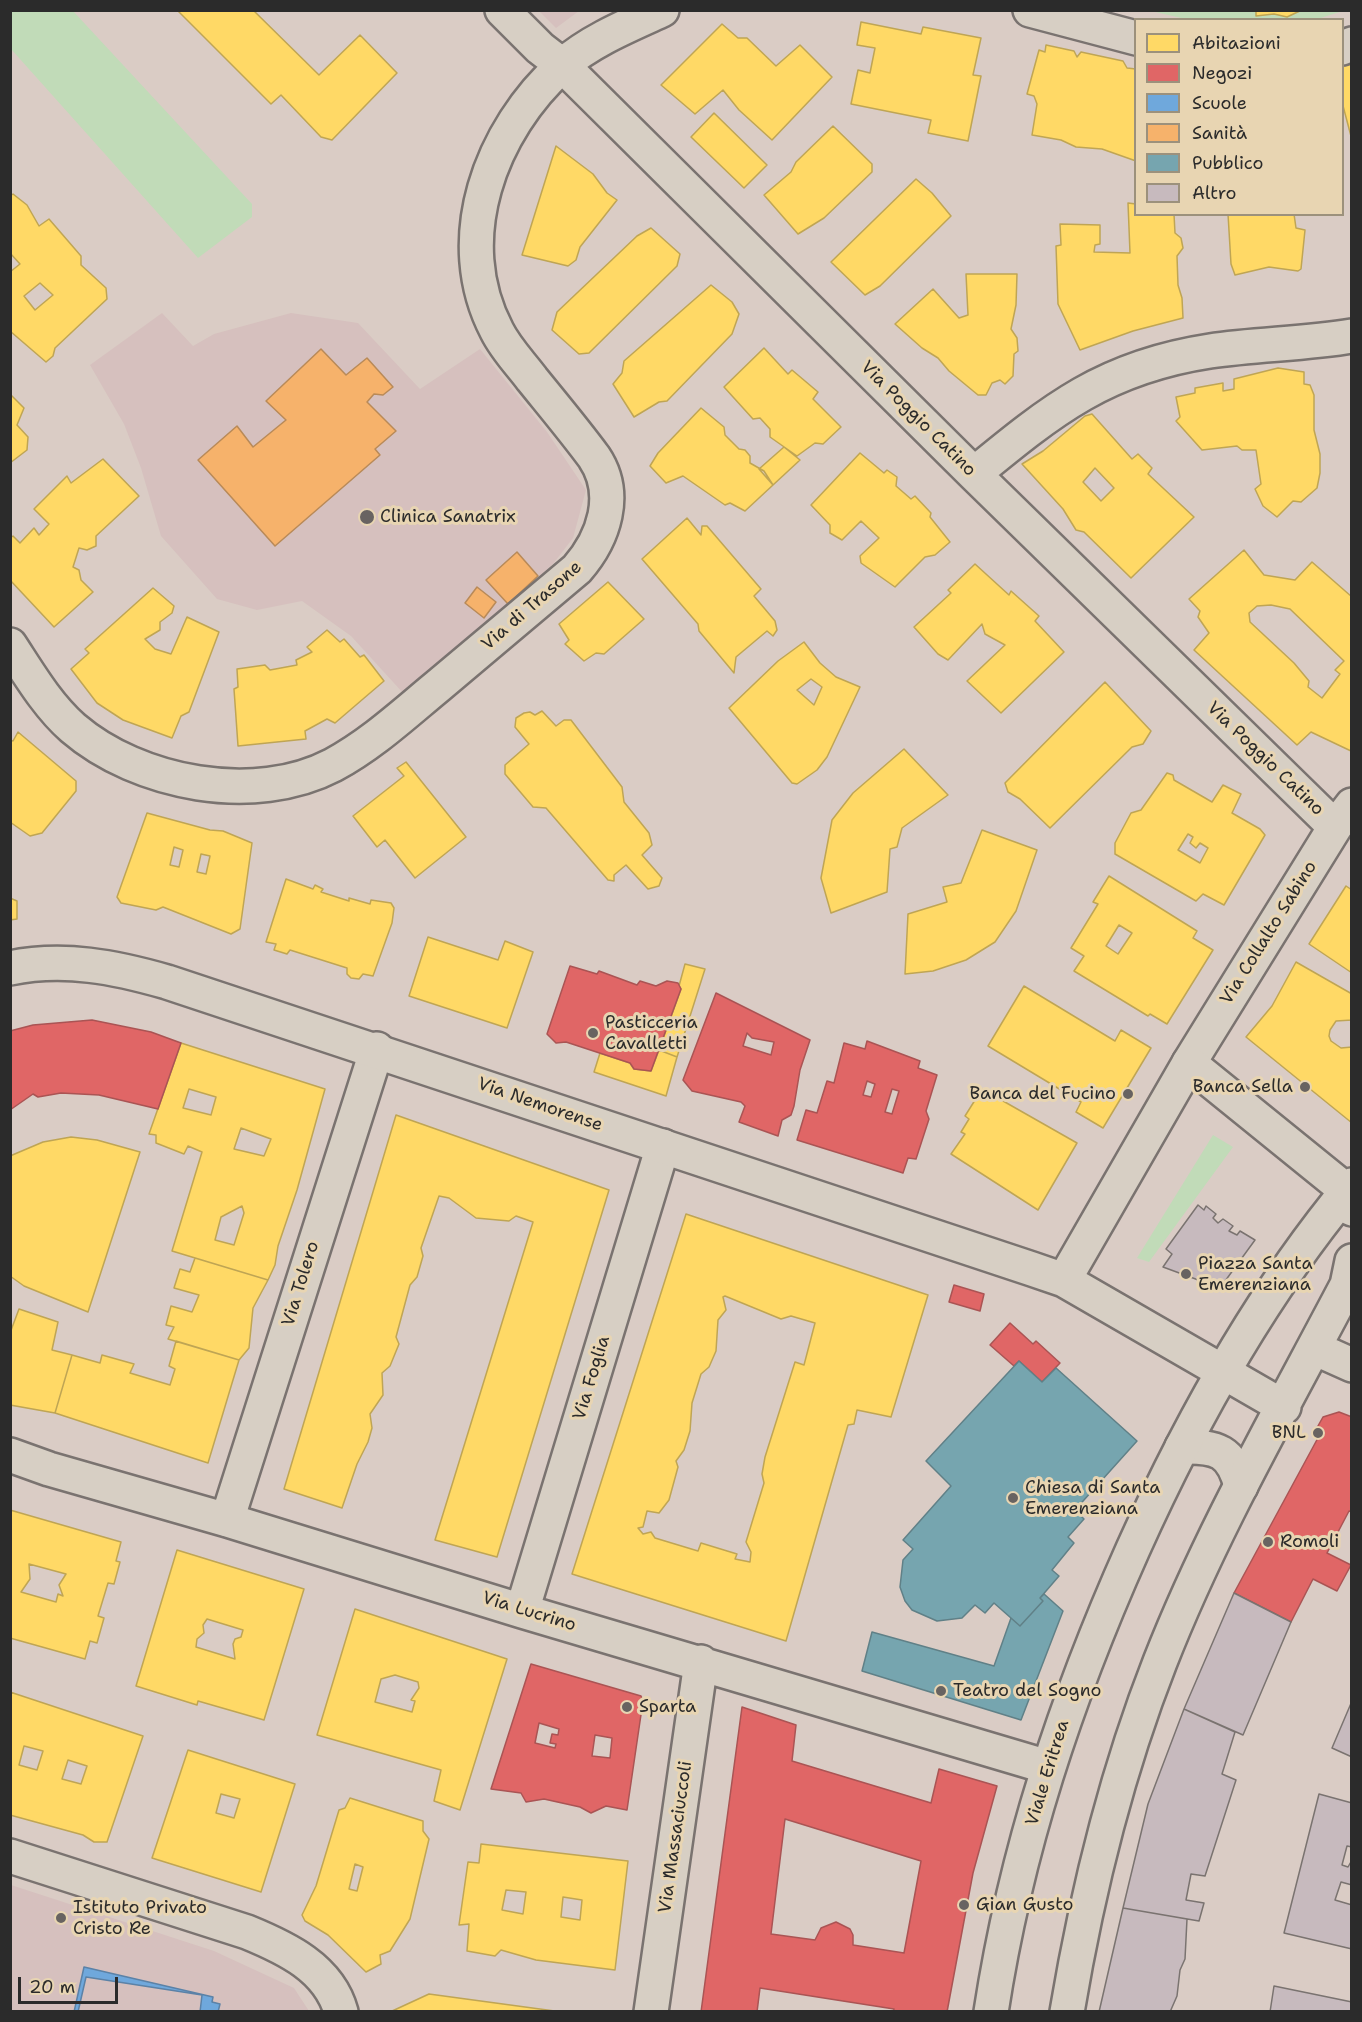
<!DOCTYPE html>
<html>
<head>
<meta charset="utf-8">
<style>
  body { margin:0 }
  #map { position:relative; width:1362px; height:2022px; overflow:hidden; background:#daccc5; font-family:"Shantell Sans",sans-serif }
  canvas { display:block }
  .frame { position:absolute; inset:0; border:12px solid #2b2b2b; pointer-events:none }
  .legend { position:absolute; left:1134px; top:18px; width:210px; height:198px; box-sizing:border-box; background:#e8d5b2; border:2px solid #9c917c; margin:0; padding:8px 10px; list-style:none; font-size:18px; color:#2b2b2b }
  .legend li { display:flex; align-items:center; gap:12px; height:30px }
  .legend b { width:30px; border:2px solid #9c917c }
  .scale { position:absolute; left:18px; top:1977px; width:100px; height:27px; box-sizing:border-box; border:3px solid #2b2b2b; border-top:0; padding-left:8px; font-size:18px; line-height:21px; white-space:nowrap; color:#2b2b2b; -webkit-text-stroke:4px #e8d5b2; paint-order:stroke }
</style>
</head>
<body>
<div id="map">
<canvas width="1362" height="2022"></canvas>
<div class="frame"></div>
<ul class="legend">
<li><b style="height:16px;background:#ffd966"></b>Abitazioni</li>
<li><b style="height:16px;background:#e06666"></b>Negozi</li>
<li><b style="height:16px;background:#6fa8dc"></b>Scuole</li>
<li><b style="height:16px;background:#f6b26b"></b>Sanità</li>
<li><b style="height:16px;background:#76a5af"></b>Pubblico</li>
<li><b style="height:16px;background:#c7babe"></b>Altro</li>
</ul>
<div class="scale">20 m</div>
</div>
<script>
const context = document.querySelector('canvas').getContext('2d');
context.lineJoin = 'round';
function paint(path, color) { context.fillStyle = color; context.fill(path, 'evenodd'); }
function stroke(path, color, width, dash) { context.strokeStyle = color; context.lineWidth = width; context.lineCap = dash ? 'butt' : 'round'; context.setLineDash(dash || []); context.stroke(path); }
function label(font, color, halo, rows, align = 'center') {
  context.font = font + ' "Shantell Sans",sans-serif'; context.lineWidth = 6; context.setLineDash([]); context.textBaseline = 'middle'; context.strokeStyle = halo; context.fillStyle = color; for (const [text, x, y, turn = 0] of rows) {
    context.save(); context.translate(x, y); context.rotate((+turn || 0) * Math.PI / 180); context.textAlign = isNaN(turn) ? turn : align; if (halo) context.strokeText(text, 0, 0); context.fillText(text, 0, 0); context.restore();
  }
}
const built = new Path2D(`
  M539,11h40l-23,17z
  M162,313l31,33 21,-12 77,-21 67,10 62,66 60,-40 67,83 39,58 -13,48 -20,26 -149,130 -53,-58 -49,-35 -45,9 -40,-11 -56,-63 -20,-68 -17,-44 -34,-59z
  M11,1885l203,66 80,37 15,23 -298,1z`);
const green = new Path2D(`
  M10,11h63l179,193v13l-54,41 -187,-209z
  M1151,11h192l-29,9h-124z
  M1213,1135l20,12 -84,115 -12,-4z`);
const homes = new Path2D(`
  M177,10h76l66,65 41,-40 37,38 -65,67 -11,-3 -40,-42 -10,9z
  M1256,10h46l-15,7 -13,-3 -18,2z
  M861,22l60,12 2,-7 58,11 -8,37 8,1 -13,65 -40,-8 3,-13 -80,-16 7,-34 12,3 5,-25 -18,-3z
  M722,24l16,14h9l29,28 24,-21 32,32 -60,63 -33,-30 -16,-20 -28,24 -34,-29z
  M1046,45l28,6 3,6 4,-5 42,9 4,7 9,1v92l-34,-12 -26,-2 -15,-7 -29,-5 5,-31 -3,-8 -7,-2 12,-44 6,2z
  M1352,62v78l-10,-38v-36z
  M714,113l53,52 -23,23 -53,-51z
  M833,126l39,38v8l-48,46 -26,16 -34,-39 27,-23 5,-10z
  M556,146l37,28 14,19 10,7 -37,47 -4,13 -8,6 -46,-11z
  M916,179l16,14 19,23 -71,70 -15,9 -34,-33z
  M13,194l14,11 12,21 10,-7 32,37v9l25,23 1,11 -52,49 -2,8 -7,6 -36,-31v-59l10,-8 -10,-11v-57zM40,283l13,12 -18,15 -11,-14z
  M1128,203l8,1v10h38l1,19 6,5 2,10 -6,8 1,29 4,13 1,20 -50,13 -53,19 -22,-46 -2,-58 5,-1 -1,-21 40,1v19l-5,1 -1,7 36,1z
  M1228,214h66l2,14 9,2 -4,39 -3,2 -29,-4 -34,8 -4,-11z
  M651,228l29,26 -3,12 -88,87 -10,1 -27,-24 5,-18 80,-76z
  M966,274h51l-1,31 -5,24 6,9 1,13 -4,3 -1,22 -8,8 -5,-4 -8,3 -6,12h-8l-29,-24 -11,-13 -16,-10 -27,-24 38,-35 26,29 9,-3z
  M711,285l21,17 7,12 -7,20 -65,67 -8,1 -25,15 -21,-33 9,-11 2,-12z
  M764,348l24,26 4,-4 26,22 -5,7 28,28 -18,17 -8,-1 -18,13 -27,-19v-8l-10,-11 -7,1 -29,-32z
  M1278,368l26,4v12l6,1 4,10v35l6,24v19l-3,15 -16,14 -8,-1 -16,16 -14,-11 -8,-17 6,-5 -5,-34h-14l-5,-4 -35,4 -26,-29 4,-4 -4,-20 19,-4v-5l28,-5v8l11,-2v-10z
  M10,394l14,14 -7,17 11,12 -1,13 -17,13z
  M701,408l23,19 1,8 14,14 6,1 5,6v7l14,8 9,14 -28,26 -15,-8 -5,2 -42,-29 -17,7 -16,-17 8,-13z
  M1092,414l40,45 6,-5 14,14 -4,6 46,43 -63,61 -47,-46 -8,-2 -13,-21 -41,-45 21,-13 42,-35zM1095,468l19,20 -13,13 -18,-19z
  M784,447l16,13 -27,25 -14,-16z
  M860,453l24,20 3,-3 10,7 -1,9 15,13 4,-3 16,17 -1,4 20,25 -15,13 -10,2 -30,30 -34,-24 -1,-7 19,-18 -18,-17 -19,19 -12,-7v-8l-19,-20z
  M103,459l36,37 -43,40v10l-9,4 -8,-2 -6,19 6,3 2,10 12,12 -39,35 -44,-47v-42l3,-2 7,7 14,-15 5,7 10,-11 -15,-15 33,-33 4,7z
  M687,518l14,17 1,-9h5l54,63 -7,7 21,25 2,9 -4,6 -6,-5 -31,26 -2,16 -35,-42 -1,-7 -56,-65z
  M1244,550l20,25 31,5 17,-18 40,35 -1,154 -40,-19 -14,13 -103,-95 15,-17 -11,-16 2,-6 -11,-12zM1271,605l19,4 54,52 -9,9 5,4 -18,24 -14,-11 1,-6 -15,-18 -44,-41 -1,-9 8,-7z
  M975,564l34,31 2,-4 28,25 -4,5 29,31 -63,61 -34,-32 38,-36 -20,-11 -3,-10 -34,36 -10,-6 -24,-27 37,-34 -3,-3z
  M608,582l36,37 -40,35 -8,-1 -12,8 -19,-17 4,-4 -10,-16z
  M153,588l21,18 -2,7 -12,9v8l-15,9 10,10 16,5 16,-37 32,15 -30,80 -8,4 -9,22 -49,-18 -26,-17 -26,-34 18,-16 -4,-4z
  M327,630l13,12 4,-3 16,18 4,-2 20,26 -49,42 -8,-4 -22,12 1,8 -68,7 -4,-57 4,-2 -1,-18 28,-4 5,5 27,-5 -1,-5 16,-8 -5,-5z
  M804,642l16,21 16,14 24,10 -33,70 -10,13 -20,14 -5,-1 -63,-75 49,-47zM811,679l11,8 -8,18 -17,-15z
  M1105,682l46,49 -8,13 -11,3 -82,81 -30,-29 -12,-7 -3,-9z
  M542,711l14,15 8,-6h7l51,67 2,15 25,31 3,12 -10,10 20,23 -3,8 -11,3 -22,-24 -12,10v6l-6,-1 -62,-72 -13,-1 -28,-33v-9l24,-21 -14,-17 1,-9 8,-5 6,-1 5,3z
  M18,732l58,49v10l-34,42 -12,3 -20,-14v-82l3,1z
  M904,749l44,46 -46,33 -5,19 -7,2 -3,43 -56,21 -10,-35 11,-58 21,-27z
  M406,762l60,75 -51,41 -30,-38 -8,7 -24,-31 51,-40 -7,-8z
  M1167,773l6,2 1,5 38,22 11,-17 18,9 -9,19 28,16 5,6 -41,70 -21,-11 -7,7 -81,-47v-11l16,-30 10,-3zM1188,834l5,3 -3,6 6,5 4,-5 8,5 -8,15 -22,-13z
  M147,813l63,17 13,1 29,12 -12,86 -9,5 -68,-27 -7,3 -35,-7 -4,-6zM174,847l9,3 -4,17 -9,-2zM201,854l9,2 -4,18 -9,-2z
  M982,830l55,20 -21,61 -21,31 -29,18 -33,11 -28,3 3,-60 39,-12 -4,-15 18,-4z
  M1109,876l88,55 -4,7 20,12 -46,74 -17,-10 -2,2 -74,-45 10,-15 -13,-8 27,-44 -5,-2zM1119,925l13,8 -14,21 -12,-8z
  M286,879l27,10 2,-4 8,4 -2,3 28,9v-3l21,6 1,-4 20,3 3,5 -2,15 -19,53 -10,-2 -4,5 -8,-1 -4,-4v-6l-57,-18 -3,4 -13,-4 2,-6 -10,-2z
  M1346,886l6,4v83l-43,-29z
  M10,898l7,3v18l-7,1z
  M428,937l70,23 7,-19 28,11 -26,76 -98,-32z
  M1296,962l56,32v26l-16,1 -6,9 -1,6 2,5 10,7 11,-1v76l-106,-86 26,-31z
  M685,964l20,5 -28,88 -18,-7 22,-61 -2,-3z
  M1024,986l91,55 6,-11 30,18 -48,80 -27,-16 5,-10 -93,-56z
  M181,1043l144,46 -28,101 -19,56 -3,19 -7,15 -96,-29 30,-99 -14,-6 -4,8 -28,-11v-8l-7,-1zM189,1089l27,8 -5,18 -28,-7zM241,1128l30,11 -7,17 -30,-7zM242,1206l2,7 -10,32 -19,-5 6,-23z
  M659,1050l18,7 -11,39 -72,-24 6,-19 30,10 4,6 17,2z
  M982,1089l95,54 -39,67 -87,-56 14,-20 -4,-2 8,-13 -4,-3z
  M396,1115l213,75 -112,367 -62,-17 98,-318 -17,-6 -7,5 -33,-3 -27,-20 -10,-2 -18,52 2,8 -6,21 -7,8 -14,52 3,7 -9,22 -8,7 1,22 -13,19 2,14 -4,14 -11,22 -15,44 -58,-19z
  M71,1137l26,3 43,12 -52,160 -64,-26 -14,-10v-120l33,-14z
  M686,1214l242,81 -37,122 -34,-7 -3,14 -6,1 -62,216 -214,-67zM725,1296l56,23 10,-3 24,7 -11,42 -9,-3 -30,95 -3,17 2,9 -18,59 5,10 -1,10 -15,-3 2,-5 -36,-11 -3,8 -43,-13 -4,-6 -8,2 -5,-6 5,-1 4,-16 12,2 10,-13 9,-33 -2,-6 8,-11 6,-19 2,-28 9,-29 8,-7 7,-16 2,-31 8,-10 -3,-13z
  M195,1258l73,22 -15,28 -4,40 -10,12 -71,-21 6,-12 -8,-2 5,-19 21,6 7,-17 -25,-7 6,-19 10,3z
  M19,1309l39,13 -6,28 20,5 -17,58 -45,-8v-72z
  M176,1341l63,19 -31,103 -153,-50 17,-58 28,8 2,-8 32,9 -4,9 40,12 5,-16 -6,-3z
  M10,1510l111,32 -5,19 4,1 -6,22 -6,-1 -10,33 6,2 -7,25 -7,-2 -5,18 -75,-21zM29,1564l37,10 -7,11 4,11 -5,-2 -2,8 -35,-10 9,-13z
  M177,1550l127,39 -40,131 -66,-19 -1,4 -61,-19zM207,1619l36,11 -2,7 -6,2 -2,5 2,15 -39,-12 1,-8 7,-6 -1,-8z
  M355,1609l152,50 -47,151 -26,-9 7,-31 -124,-35zM395,1675l23,7 1,6 -8,12 4,1 -3,11 -37,-10 6,-23z
  M10,1692l133,44 -36,106h-13l-11,-7 -73,-20zM24,1746l19,5 -6,19 -18,-5zM68,1760l19,6 -6,18 -19,-5z
  M188,1750l107,34 -34,108 -109,-34zM221,1794l19,5 -6,19 -18,-5z
  M350,1798l73,23v10l6,8 -19,80 -20,32 -10,4 1,9 -15,8 -38,-37 -23,-14 -3,-6 14,-29 23,-76 6,-2zM355,1864l8,3 -6,24 -8,-2z
  M481,1844l147,17 -13,109 -79,-10 -35,-10 -6,6 -28,-5 2,-27 -10,1 9,-63 11,1zM506,1890l20,2 -3,22 -21,-4zM563,1897l19,3 -2,20 -19,-3z
  M429,1994l133,18h-172z`);
const shops = new Path2D(`
  M570,966l27,8 2,-3 38,14 3,-4 16,5 11,-5 11,2 3,6 -30,82 -17,-2 -4,-6 -64,-21 -10,1 -9,-9z
  M716,993l94,47 -10,30 -6,36 -3,9 -9,5 -4,16 -39,-14 6,-16 -4,-4 -49,-11 -9,-11zM747,1033l5,5 22,4 -3,13 -28,-9z
  M92,1020l59,12 30,11 -23,66 -59,-14 -38,-2 -23,4 -5,-3 -23,16v-79l23,-6z
  M867,1041l53,20 -2,7 19,7 -11,36 3,8 -13,40 -8,-1 -5,15 -106,-33 9,-30 11,3 10,-32 7,2 10,-40 21,6zM867,1081l8,3 -4,13 -8,-2zM892,1089l7,2 -7,23 -7,-2z
  M954,1285l30,9 -4,17 -31,-9z
  M1010,1323l23,21 3,-3 24,22 -18,19 -23,-21 -5,5 -24,-21z
  M1339,1412l13,5v95l-3,-1 -22,42 24,12 -14,26 -24,-12 -22,43 -57,-29 85,-157 -5,-3 9,-16z
  M531,1664l110,32 2,5 -16,109 -21,-4 -15,7 -11,-6 -36,-8 -18,3 -5,-9 -30,-4zM539,1723l20,6 -1,6 -6,-1 -2,9 6,1 -1,4 -20,-5zM595,1735l17,3 -2,20 -18,-2z
  M742,1707l54,18 -4,36 139,42 8,-34 58,17 -24,87 -26,139h-54l1,-3 -134,-21 -3,24h-56zM785,1819l136,42 -17,92 -51,-8v-10l-3,-6 -14,-7 -15,6 -6,12 -44,-6z`);
const schools = new Path2D(`
  M84,1967l129,30 -1,5 8,2 -2,8h-144z
  M86,1977l116,18 -2,17h-122z`);
const health = new Path2D(`
  M321,349l25,26 21,-17 26,29 -10,8 -9,-1 -7,8 29,29 -21,18 5,6 -105,91 -77,-86 39,-34 16,21 33,-27 -20,-19z
  M517,552l21,24 -30,28 -22,-24z
  M477,587l19,15 -12,16 -19,-15z`);
const public = new Path2D(`
  M1019,1361l23,21 14,-14 81,73 -62,69 9,9 -16,18 6,6 -22,27 7,6 -19,22 3,3 -23,25 -26,-23 -9,10 -10,-8 -13,13 -25,3 -25,-11 -7,-9 -5,-14 3,-27 10,-11 -10,-9 48,-54 -25,-25z
  M1044,1594l19,17 -42,109 -159,-49 10,-39 122,34 17,-48 9,8 23,-25 -3,-3z`);
const building = new Path2D(`
  M1198,1205l6,5 2,-4 10,8 -3,4 5,5 5,-4 10,7 -4,5 8,4 3,-4 15,9 -35,48 -57,-21 9,-13 -6,-5z
  M1234,1593l57,29 -48,113 -59,-26z
  M1352,1701v56l-20,-9z
  M1184,1709l51,23 -13,42 14,6 -31,96 -14,-2 -5,26 18,3 -5,18 -76,-13 25,-104z
  M1319,1794l33,9v44l-5,-1 -5,19 6,2 4,-7v25l-11,-3 -6,18 17,5v44l-68,-16z
  M1123,1908l64,11 -2,40 -5,11 -3,26 -7,16h-71z
  M1274,1986l78,16v10h-82z`);
const minor = new Path2D(`
  M502,10l38,38 22,17 412,409 361,353
  M1030,10l106,28
  M1342,48l10,-4
  M974,474c79,-65 131,-107 236,-123 47,-7 95,-7 142,-15
  M10,645c19,29 37,60 63,83 65,56 182,78 260,37 39,-21 71,-51 105,-79 46,-39 93,-78 139,-117 27,-31 42,-75 17,-112 -20,-27 -41,-52 -62,-78 -12,-16 -26,-30 -35,-48 -48,-91 -7,-201 66,-266 27,-24 66,-40 99,-55
  M1189,1063l146,-236 17,-22
  M1182,1447c35,-1 50,4 59,39
  M10,1455l39,14 178,51 295,91 526,156
  M227,1520l150,-471
  M522,1611l141,-465
  M10,1856l237,76c39,16 82,36 94,80
  M651,2012l50,-350`);
const tertiary = new Path2D(`
  M10,968c54,-11 105,-1 157,14l865,287 32,11 220,127
  M1064,1280l125,-217 158,128 5,18
  M1314,1348l38,17
  M991,2012c25,-163 75,-313 142,-463 58,-129 128,-255 219,-364
  M1067,2012c20,-119 49,-238 93,-350 51,-130 122,-253 187,-377l5,-24`);
const markers = [
  [367,517,8,"#686361"],
  [593,1033,6,"#686361"],
  [1305,1087,6,"#686361"],
  [1128,1094,6,"#686361"],
  [1186,1274,6,"#686361"],
  [1318,1433,6,"#686361"],
  [1013,1498,6,"#686361"],
  [1268,1542,6,"#686361"],
  [941,1691,6,"#686361"],
  [627,1707,6,"#686361"],
  [964,1905,6,"#686361"],
  [61,1918,6,"#686361"]
];
const streetNames = [
  ["Via Poggio Catino",918,419,45],
  ["Via di Trasone",532,606,-41],
  ["Via Poggio Catino",1265,759,44],
  ["Via Collalto Sabino",1269,933,-58],
  ["Via Nemorense",540,1105,19],
  ["Via Tolero",301,1284,-73],
  ["Via Foglia",592,1378,-73],
  ["Via Lucrino",529,1612,17],
  ["Viale Eritrea",1048,1773,-73],
  ["Via Massaciuccoli",676,1837,-82]
];
const poiNames = [
  ["Clinica Sanatrix",380,517],
  ["Pasticceria",605,1023],
  ["Cavalletti",605,1044],
  ["Banca Sella",1293,1087,"right"],
  ["Banca del Fucino",1116,1094,"right"],
  ["Piazza Santa",1198,1264],
  ["Emerenziana",1198,1285],
  ["BNL",1306,1433,"right"],
  ["Chiesa di Santa",1025,1488],
  ["Emerenziana",1025,1509],
  ["Romoli",1280,1542],
  ["Teatro del Sogno",953,1691],
  ["Sparta",639,1707],
  ["Gian Gusto",976,1905],
  ["Istituto Privato",73,1908],
  ["Cristo Re",73,1929]
];
paint(built, '#d6c0be');
paint(green, '#c1dbb8');
paint(homes, '#ffd966');
stroke(homes, '#bfa554', 1.5);
paint(shops, '#e06666');
stroke(shops, '#aa5454', 1.5);
paint(schools, '#6fa8dc');
stroke(schools, '#5b82a7', 1.5);
paint(health, '#f6b26b');
stroke(health, '#b98a58', 1.5);
paint(public, '#76a5af');
stroke(public, '#608087', 1.5);
paint(building, '#c7babe');
stroke(building, '#7a7370', 1.5);
stroke(minor, '#7a7370', 38);
stroke(tertiary, '#7a7370', 38);
stroke(minor, '#d7cfc4', 33);
stroke(tertiary, '#d7cfc4', 33);
for (const [x, y, r, color] of markers) { const dot = new Path2D(); dot.arc(x, y, r, 0, 2 * Math.PI); context.fillStyle = color; context.fill(dot); stroke(dot, '#e8d5b2', 2); }
label('18px', '#2b2b2b', '#e8d5b2', streetNames);
label('18px', '#2b2b2b', '#e8d5b2', poiNames, 'left');
</script>
</body>
</html>
